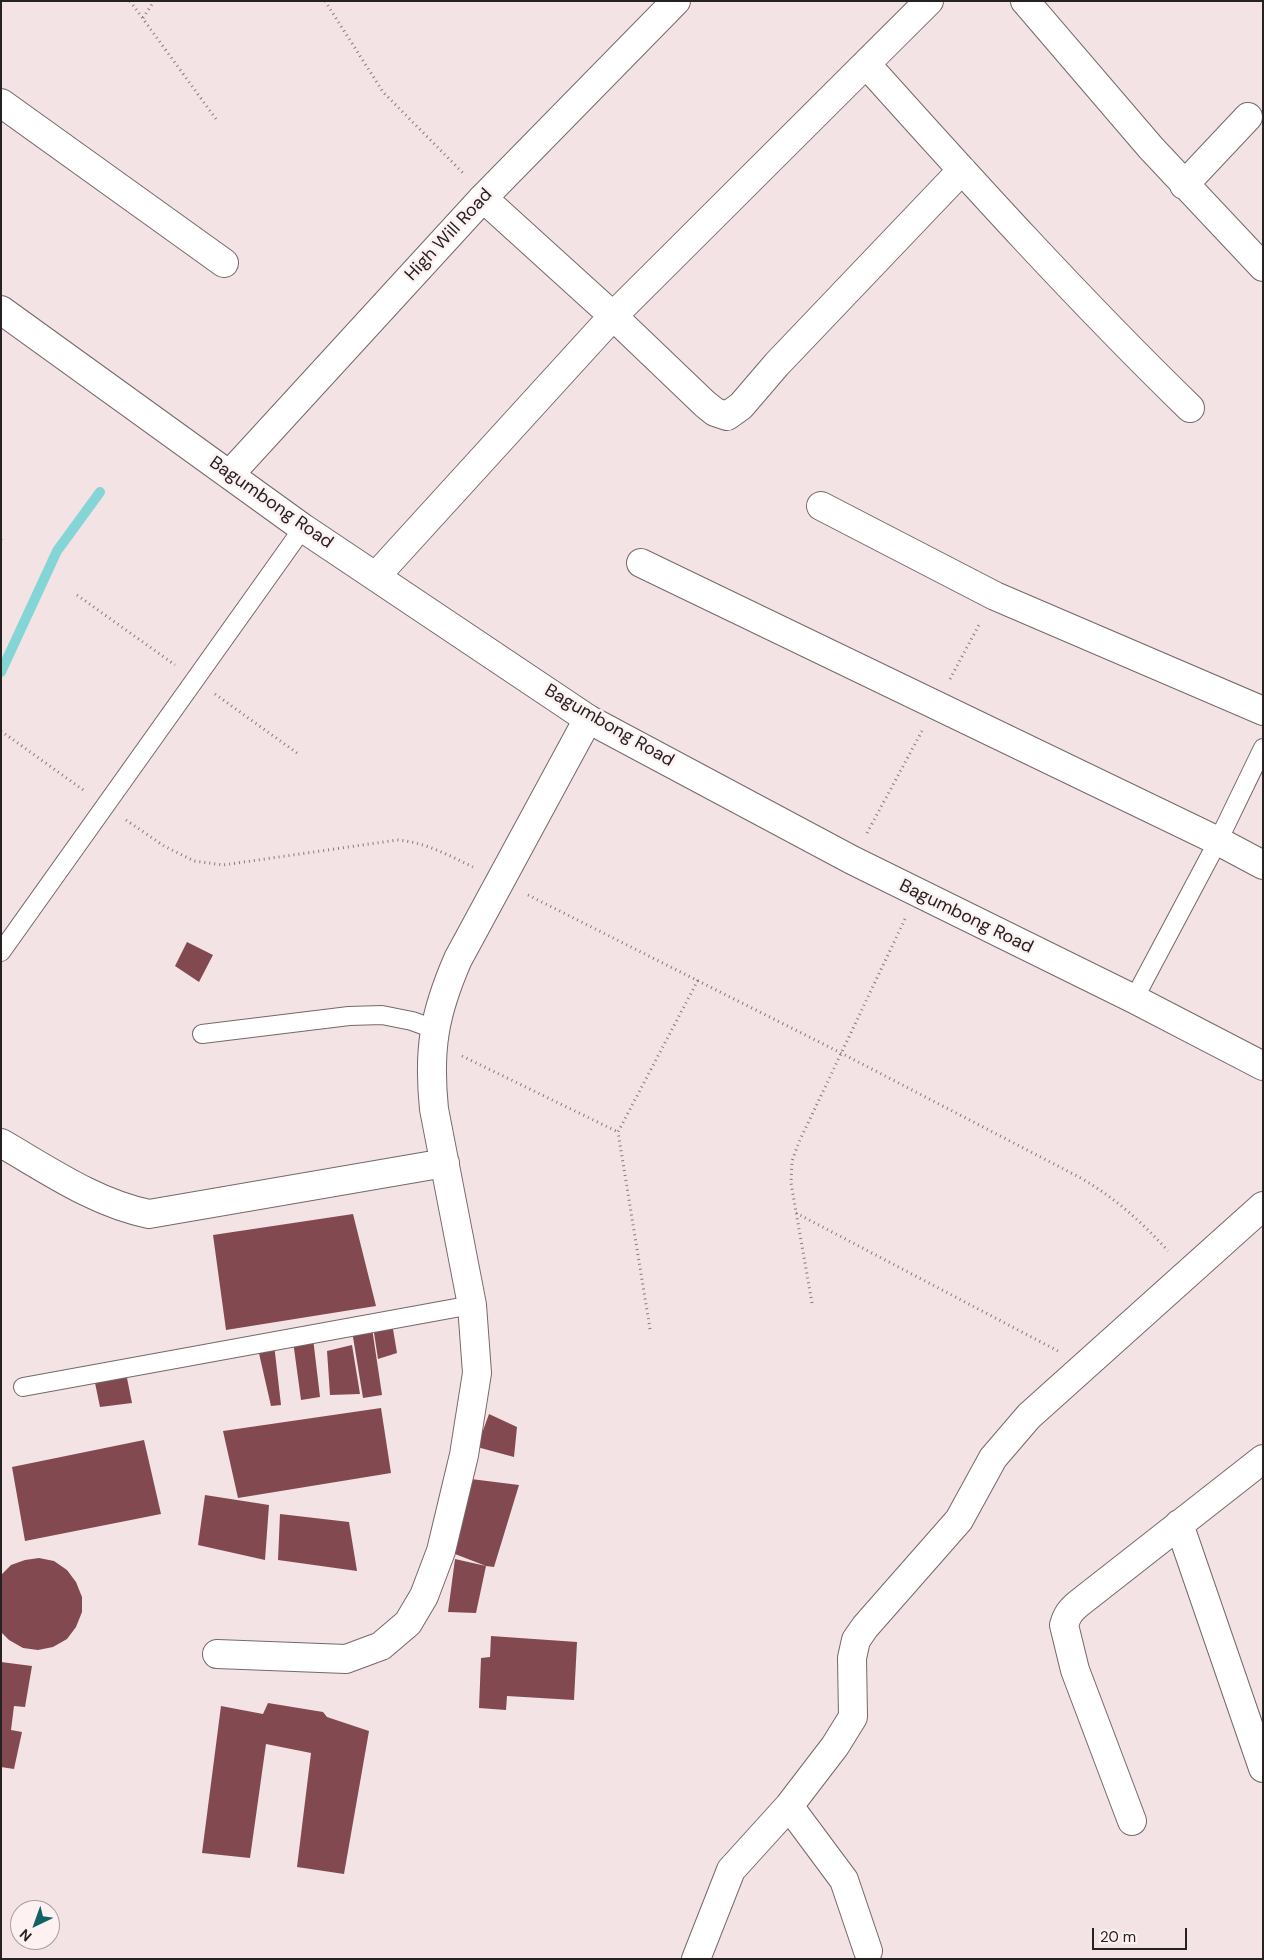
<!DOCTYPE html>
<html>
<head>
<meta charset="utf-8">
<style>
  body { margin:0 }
  #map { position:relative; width:1264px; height:1960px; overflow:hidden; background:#f3e3e4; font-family:"DM Sans",sans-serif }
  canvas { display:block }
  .frame { position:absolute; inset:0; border:2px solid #272222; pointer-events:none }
  .north { position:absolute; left:10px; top:1900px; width:50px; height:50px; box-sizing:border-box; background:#fef1f2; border:1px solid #a89e9f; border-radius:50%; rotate:222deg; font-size:14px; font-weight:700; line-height:20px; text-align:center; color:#272222 }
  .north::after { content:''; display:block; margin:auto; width:18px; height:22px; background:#116263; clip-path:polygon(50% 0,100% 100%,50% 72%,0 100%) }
  .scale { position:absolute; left:1092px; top:1928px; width:95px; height:22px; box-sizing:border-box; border:2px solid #272222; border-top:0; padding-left:6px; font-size:15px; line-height:18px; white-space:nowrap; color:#272222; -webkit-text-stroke:4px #fef1f2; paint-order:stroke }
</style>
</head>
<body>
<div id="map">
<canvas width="1264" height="1960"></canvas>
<div class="frame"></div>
<div class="north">N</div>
<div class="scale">20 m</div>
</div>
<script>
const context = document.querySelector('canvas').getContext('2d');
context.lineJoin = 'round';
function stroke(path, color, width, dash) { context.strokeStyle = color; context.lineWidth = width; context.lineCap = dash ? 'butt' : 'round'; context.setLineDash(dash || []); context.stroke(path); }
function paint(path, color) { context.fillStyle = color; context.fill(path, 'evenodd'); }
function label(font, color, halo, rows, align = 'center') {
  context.font = font + ' "DM Sans",sans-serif'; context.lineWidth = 5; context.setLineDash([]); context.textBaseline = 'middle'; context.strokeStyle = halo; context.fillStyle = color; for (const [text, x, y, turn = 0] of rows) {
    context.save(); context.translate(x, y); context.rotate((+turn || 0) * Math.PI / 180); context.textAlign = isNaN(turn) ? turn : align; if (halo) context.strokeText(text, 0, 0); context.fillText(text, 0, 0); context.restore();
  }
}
const stream = new Path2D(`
  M1,672l56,-121 43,-59`);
const building = new Path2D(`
  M187,942l26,13 -14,27 -24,-16z
  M353,1214l23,92 -150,24 -13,-95z
  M392,1323l5,30 -19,6 -5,-33z
  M372,1328l10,67 -19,3 -11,-67z
  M313,1338l7,59 -19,3 -8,-59z
  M274,1344l7,61 -10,1 -13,-57z
  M352,1345l8,49 -30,1 -3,-44z
  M126,1373l6,30 -32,4 -6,-29z
  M381,1408l10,65 -153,25 -15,-67z
  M489,1414l28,13 -3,30 -37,-10z
  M144,1440l17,74 -136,27 -13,-74z
  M471,1479l48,6 -25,82 -8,-1 -10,47 -28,-1 7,-53 31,7 -31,-12z
  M205,1495l64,10 -4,55 -67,-15z
  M280,1514l69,8 8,49 -79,-11z
  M39,1558l15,3 13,9 9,12 6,15v15l-6,15 -9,12 -14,8 -15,3 -15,-2 -14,-8 -8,-8v-57l10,-10 14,-5z
  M491,1636l86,6 -3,58 -67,-4 -1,14 -27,-2 2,-50 9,-1z
  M1,1662l31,4 -7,41 -11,-1 -3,24 11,2 -8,37 -13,-2z
  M268,1703l55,9 4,5 42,14 -25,143 -47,-7 14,-114 -45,-9 -16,114 -48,-5 19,-147 42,8z`);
const path = new Path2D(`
  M130,1l86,118
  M325,1l58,91 82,83
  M143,18l11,-17
  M1,540l3,2
  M77,595l98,70
  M950,679l30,-56
  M215,694l82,59
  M1,731l85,61
  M126,820l38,26 30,15 29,4 174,-25c28,2 51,15 76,27
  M867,833l55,-102
  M528,895l313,158 238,124c35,20 62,44 89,74
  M462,1056l156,76
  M796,1213l262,138
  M812,1303l-21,-120 1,-22 7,-19 106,-223
  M650,1329l-32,-197 80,-152`);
const service = new Path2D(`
  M1,952l302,-424
  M1134,999l84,-158 45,-93
  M202,1034l147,-18 33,-1 30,6 22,8
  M23,1387l449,-82`);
const minor = new Path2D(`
  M1025,1l126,147 112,119
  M867,65c105,117 210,233 323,343
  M1,103l223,160
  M1184,185l64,-68
  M483,198l130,118 92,88 10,8 12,4 14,-10 36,-42 185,-194
  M821,506l174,90 268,115
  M641,563l577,278 45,24
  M376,576l237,-260 316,-315
  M1,1143c47,27 94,60 148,71l296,-51
  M1179,1524l84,244
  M217,1654l129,5 35,-13 27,-23 16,-27 17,-45 23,-96 13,-82 -5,-68 -38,-196c-6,-59 0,-95 24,-150l130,-240
  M789,1806l55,74 24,71
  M1132,1821l-57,-151 -11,-45c3,-10 6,-14 14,-21l185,-145
  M696,1959l35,-89 58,-64 46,-60 18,-29 -1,-59 4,-18 9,-13 94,-107 34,-62 36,-42 234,-210`);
const tertiary = new Path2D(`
  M1,310l302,218 285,191 264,141 282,139 129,67
  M230,474l253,-276 193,-197`);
const streetNames = [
  ["High Will Road",449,235,-47],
  ["Bagumbong Road",271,503,35],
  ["Bagumbong Road",609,726,30],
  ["Bagumbong Road",966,917,26]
];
stroke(stream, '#84d5d6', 10);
paint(building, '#834950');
stroke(service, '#766869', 20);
stroke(minor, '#766869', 30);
stroke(tertiary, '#766869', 30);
stroke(path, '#857b7b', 3, [1, 4]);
stroke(service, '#fff', 18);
stroke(minor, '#fff', 28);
stroke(tertiary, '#fff', 28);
label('18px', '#272222', '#fef1f2', streetNames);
</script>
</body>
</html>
